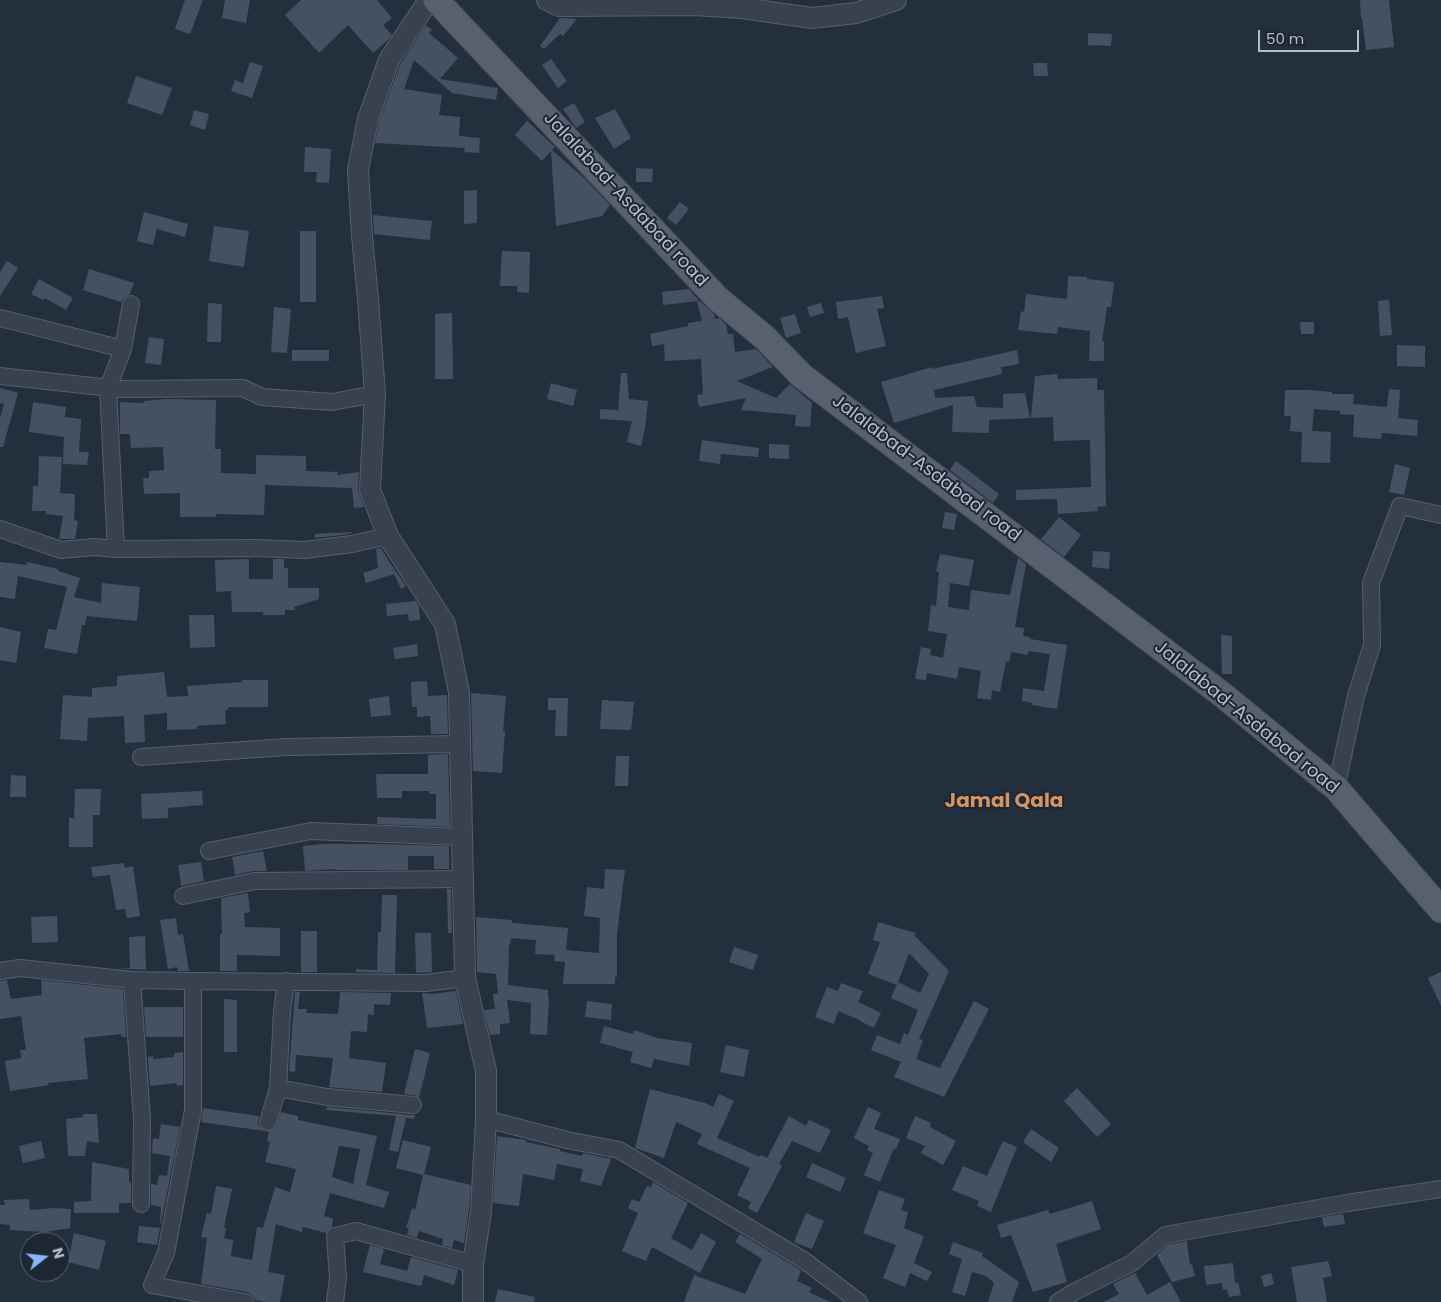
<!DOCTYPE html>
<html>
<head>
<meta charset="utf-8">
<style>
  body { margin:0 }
  #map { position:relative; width:1441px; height:1302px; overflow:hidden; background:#242f3e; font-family:Poppins,sans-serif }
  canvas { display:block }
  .north { position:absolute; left:20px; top:1232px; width:50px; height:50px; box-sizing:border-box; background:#1d2633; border:1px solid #59626f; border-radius:50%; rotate:74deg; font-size:14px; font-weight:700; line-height:20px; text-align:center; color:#b4bcc9 }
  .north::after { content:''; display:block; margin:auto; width:18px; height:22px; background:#8ab4f8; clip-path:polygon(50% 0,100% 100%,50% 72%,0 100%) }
  .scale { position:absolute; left:1258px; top:30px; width:101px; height:22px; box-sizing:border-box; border:2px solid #b4bcc9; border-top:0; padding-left:6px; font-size:15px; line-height:18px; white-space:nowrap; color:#b4bcc9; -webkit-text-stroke:4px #1d2633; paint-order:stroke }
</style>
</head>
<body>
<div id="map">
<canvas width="1441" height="1302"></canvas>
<div class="north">N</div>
<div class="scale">50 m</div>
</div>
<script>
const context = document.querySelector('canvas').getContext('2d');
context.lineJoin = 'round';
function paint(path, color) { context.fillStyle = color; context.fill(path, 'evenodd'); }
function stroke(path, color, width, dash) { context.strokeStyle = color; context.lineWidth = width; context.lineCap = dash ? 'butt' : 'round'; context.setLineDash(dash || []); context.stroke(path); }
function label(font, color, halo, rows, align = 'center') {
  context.font = font + ' Poppins,sans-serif'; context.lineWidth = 4; context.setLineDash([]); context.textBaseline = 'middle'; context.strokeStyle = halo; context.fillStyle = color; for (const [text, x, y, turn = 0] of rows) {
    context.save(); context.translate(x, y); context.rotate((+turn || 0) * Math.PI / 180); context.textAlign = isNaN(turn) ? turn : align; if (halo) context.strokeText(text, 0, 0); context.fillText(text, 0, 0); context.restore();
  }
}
const building = new Path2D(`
  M185,0h18l-13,34 -15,-5z
  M225,0h25l-4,23 -24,-5z
  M301,0h76l15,18 -9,7 9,10 -4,5 -15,13 -25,-28 -29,28 -34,-38z
  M1360,0h29l5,47 -28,3 -4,-32h-1z
  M560,18l17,1 -14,17 -3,-2 -16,15 -4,-3z
  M426,25l6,5 -3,3 29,25 -18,21 58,9 -2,12 -44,-7 -38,-33 -10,29 38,6 -3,20 21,2 -1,19 21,2 -1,15 -15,-1 1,-4 -90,-5 4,-21 21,-57z
  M1088,33l24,1 -1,12 -23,-1z
  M551,59l16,22 -9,7 -16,-23z
  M250,62l13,4 -11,32 -21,-7 4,-11 8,3z
  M1033,63h14l1,13h-14z
  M136,76l36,12 -10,27 -35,-12z
  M574,103l11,19 -9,6 -13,-19z
  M615,109l16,29 -17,11 -19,-31z
  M194,110l15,4 -4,16 -15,-5z
  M527,121l28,26 -3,3 32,28 26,27 -8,11 -46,10 -5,-75 -9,10 -27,-26z
  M305,147l26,2 -2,34 -13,-1 1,-10h-13z
  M636,168l17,1 -1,13h-16z
  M477,190v33l-13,1v-33z
  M680,202l9,7 -13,16 -9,-7z
  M144,212l44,12 -3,13 -28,-8 -4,16 -16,-4z
  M373,215l59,6 -2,19 -56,-6z
  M214,226l35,5 -5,36 -35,-6z
  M300,231h16v71h-16z
  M502,251l28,1 -1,41 -12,-1v-6h-17z
  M7,261l11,7 -18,28v-24z
  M89,269l45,14 -4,11 -6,3 -3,5 -38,-12z
  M1068,276l19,1v2l27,3 -3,25h-4l-5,34h2v20h-15l1,-30 -32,-4 -1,7 -39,-4 3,-19 3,1 2,-18 41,5z
  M39,279l34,19 -7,12 -21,-12 -2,2 -12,-6z
  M689,289l10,12 -36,4 -1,-13z
  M882,296l2,12 -7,1 9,37 -30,7 -8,-36 -10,2 -2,-17z
  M1389,300l3,35 -12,1 -2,-35z
  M700,301l14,13 1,5 4,-1 7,6 2,10h5l2,18 21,-3 17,18 -36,14 39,17 14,-14 22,19 -2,24 -15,-1 1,-11 -55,-5 5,-12 -47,9 -2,-12 6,-1 -2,-35 -36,2 -1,-17 -12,2 -2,-12 38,-8v-3l14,-2 -5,-19z
  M208,303l14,1 -1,38h-14z
  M821,303l3,10 -14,4 -3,-10z
  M274,307l17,2 -4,44 -16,-1z
  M452,313l1,66h-18v-65z
  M795,314l6,19 -15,5 -6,-20z
  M1300,322h14v12h-13z
  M149,337l15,2 -3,26 -16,-2z
  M1397,345l28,1v21l-28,-1z
  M292,350h37v11h-37z
  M1017,350l2,14 -18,3 1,7 -68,16 1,8 39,-2 3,11 26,1v-14l22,-1 5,25 -41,2v13l-37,-1 1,-27 -59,18 -13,-41 51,-15v2z
  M621,373h6l2,26 19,2 -3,28 -4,17 -14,-4 5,-21 -32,-2v-10l18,1z
  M1057,374l1,5 39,-1v12h7l2,116 -9,1 1,4 -40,3 -1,-15 -41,1v-10l75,-3 -1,-47 -36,1 -1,-24 -22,1 4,-42z
  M551,383l26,7 -4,16 -26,-7z
  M0,388l18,5 -15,54h-3v-29l4,-14 -4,-1z
  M1389,389l11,1 -2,28 20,2 -1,16 -35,-3 -1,6 -28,-2 1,-22 -14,-1v-3l-26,-2 -2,22 19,1 -1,31 -29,-1 1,-30 -12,-1 1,-15h-7l1,-26h23l24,2v2h22l-1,10 34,3z
  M167,399l49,1 -1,49h6v24l35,1v-19l50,1v15l32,1 -1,3 22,-3 -1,18 6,17 -10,1 -2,-20 -87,-3 -1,30 -48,-1v3h-36v-24l-36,1 -1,-16h6v-7l15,-1 -1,-23 -32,1 -1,-14h-10v-32l24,1v-2z
  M33,402l33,5 -1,10 16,2 -2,33h10l-2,13 -24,-1 1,-27 -35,-5z
  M702,440l57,8 -1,9 -37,-3 -1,10 -21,-3z
  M769,444l20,1v14l-20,-1z
  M39,456l23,1 -2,36 15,1 -1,26 4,1 -3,18h-16l4,-23 -17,-2v-3h-14l1,-25h5z
  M956,461l43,33 -6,9 -43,-33z
  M1395,464l15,4 -6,27 -15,-3z
  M945,512l12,2 -3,16 -12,-2z
  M1059,517l22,18 -17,22 -23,-18z
  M353,532l-3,2 -35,4v-4z
  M381,548l9,15 16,23 -5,3 -7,-15 -28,9 -3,-10 15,-5 -2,-19z
  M1093,551l17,1 -1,17 -17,-2z
  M940,554l34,6 -5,26 -19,-3 -2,24 21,3 2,-20 39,5 8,-37 8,6 -11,63 9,1 -1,8 7,1v2l37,6 -10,64 -25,-4 1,-2 -11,-2 1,-13 21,3 6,-37 -22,-3v4l-17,-3 -2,10 -3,-1 -6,31 -8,-2 -1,10 -14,-2 4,-27 -22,-4 -2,12 -30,-6 -1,7 -11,-1 6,-32 10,2 -1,6 13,3 4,-24 -19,-3 3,-26 5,1 3,-34 -3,-1z
  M249,559v20h24v-20h11v9h4v20h31v11l-25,8 1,3h-10v5h-22v-3h-31l-1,-21 -15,1 -1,-32z
  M0,562l27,3v-3l31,7v2l22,7 -6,19 27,6 1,-20 38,4 -3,34 -50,-5 -2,9h-3l-5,29 -33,-6 4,-19 8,1 11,-43 -49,-11 -3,23 -15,-2z
  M416,601l3,5 1,14 -11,1 -1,-7 -21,2 -1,-12z
  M189,615h25l1,32 -25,1z
  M0,627l21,5 -5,31 -16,-3z
  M1221,635l11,1v38h-10z
  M417,644l1,12 -23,3 -2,-11z
  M164,672l3,25 21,-1 -1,-10 55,-4v-2h26v27h-40v3h-3l1,14 -29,2v3l-30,1v-17l-23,2 1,27 -20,1 -1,-27 -36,2 -1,23 -27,-2 3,-44 29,2v-9l25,-2v-10z
  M427,681l1,15 19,-1 1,39h-17l-1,-18 -13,1v-10h-5l-1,-25z
  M471,693l35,3 -3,35 2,1 -3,41 -29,-2z
  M389,696l2,19 -20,2 -2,-18z
  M548,698h20l-1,38h-12l1,-26h-8z
  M602,700l32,2 -3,28 -31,-1z
  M448,754l2,73 -73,-3v-7l59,2v-25h-7v-3h-27v7h-25l-1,-22 1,-2h51v-19z
  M616,756h13l-1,30h-13z
  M11,775l15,1v21h-16z
  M75,789h26l-1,26h-7v32h-24v-29h5z
  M202,791l1,14 -35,3v10l-26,1 -1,-25z
  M323,844h54l72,2v23h-15v-13h-26v14h-73v-1l-30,2 -2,-25z
  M263,851l4,20h-14l-18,4 -3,-18z
  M201,862l3,19 -23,5 -3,-21z
  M124,863l1,5 8,-2 7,50 -13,2 -2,-9 -9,1 -6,-35 -17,2 -2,-10z
  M605,869l20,1 -8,64v43h-2v7h-52l2,-22 -11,-1 1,-6 -20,-1 1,-14 -25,-2 -1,7h-1l-1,40 40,5v8h1l-2,37 -17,-1 1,-31 -24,-3 3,23 -10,1v10l-10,1 -6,-25 11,-1 -2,-15h5l-2,-20 -19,-2 -1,-55 36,3v3l56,5 -2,22 33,3 1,-35 -16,-2 3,-29 17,2z
  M447,889h4l1,44h-4z
  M248,893l2,19 -6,1 1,14 35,1v28l-43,-1v16h-17v-37h2l-1,-36z
  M382,895h15l-2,78 -39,-1v-3l21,1 1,-38h3z
  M57,916l1,26 -26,1 -1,-26z
  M176,918l2,17 5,-1 6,37h-11l-1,-4 -9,2 -8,-49z
  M878,922l38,11 -1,3 34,35 -30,68 4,1 -7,19 24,9 34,-67 15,8 -45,88 -50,-20 7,-15 -30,-12 6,-15 23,9 4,-11 4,2 10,-25 -27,-12 7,-16 22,11 9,-19 -20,-21 -12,32 -29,-11 12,-32 -7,-2z
  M301,931h16v41h-16z
  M415,933h16l1,39 -16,1z
  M145,936l1,34 -28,-2h12l-1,-31z
  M734,947l24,8 -5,15 -24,-8z
  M1441,972v34l-13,-28z
  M7,980l4,19 31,-4 -1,-15 82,9 3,48h-4l-1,-3 -37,4 4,41 -40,4 1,2 -39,6 -5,-30 16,-3 -1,-8h6l-5,-34 -21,3v-38z
  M841,983l22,8 -5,11 23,11 -7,15 -14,-7v-1l-22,-9 -4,13 -19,-7 12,-30 11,4z
  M456,991l7,33 -36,4 -5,-35 10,1z
  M295,992h5l-2,17h9l-1,4 32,1 2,-22 51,1 -1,12 -16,-1v11l-6,-1 -1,18 -16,-1 -2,27 37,5 -4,29 -53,-5 4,-29 -37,-3 -1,17 -6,-1z
  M224,999l13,1v52h-13z
  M587,1001l25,3 -1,16 -26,-3z
  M144,1007h39v30h-37z
  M604,1026l29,8 1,-4 23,8 35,5 -3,23 -35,-7 -3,9 -21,-6 3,-10 -33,-9z
  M726,1045l23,5 -5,27 -24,-5z
  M415,1049l15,4 -11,45 -5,-3 -10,-1z
  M183,1052v33l-6,1 -1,-3 -26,3 -2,-29 5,-1v3l21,-2v-4z
  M1077,1088l34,36 -14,13 -33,-36z
  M650,1089l55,14 8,4 6,-13 15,7 -17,37 43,19 1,-2 6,3 22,-42 17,10 3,-6 22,10 -11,23 -28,-12 -13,23 3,2 -25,47 -9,-5 3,-6 -14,-7 13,-27 -53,-24 5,-10 -26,-12 -12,36 -29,-10z
  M327,1107l85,8h3l-1,4 -8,-1 -8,34 -9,-2 7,-34 -70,-6z
  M868,1107l13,6 -7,16 26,10 -4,10 -2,-1 -14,34 -16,-7 9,-22 -6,-3 2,-4 -15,-8z
  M203,1108l56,8 -1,9 7,6 -64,-9z
  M281,1112l17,4v4l79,16 -11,49 23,7 -5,16 -54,-15 -6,23 9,3 -1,8 -6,6 -23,-6 -1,5 -26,-8 -8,48 17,3 -5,27h-14l-11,-2 -3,-5 -5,-3 -46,-8 6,-46 -6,-1 6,-24 4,1 5,-28 16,3 -8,38 2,1 -2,10 9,2 -2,16 21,4 5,-33 6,1 12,-41 15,5 6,-23 -31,-7 5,-20 -3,-1 2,-9h-2l8,-3zM339,1146l21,3 -7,35 -21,-7z
  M83,1114h14l2,29 -12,-2 -2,15h-17l-2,-37 17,-2z
  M915,1116l16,7 -1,4 26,14 -13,24 -22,-12 4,-7 -19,-8z
  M161,1124l19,3 -19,96h-1l1,-16 -10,-2v-21l6,1 2,-10 8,1 3,-20 -18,-3 1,-15 6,1z
  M1031,1129l28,19 -8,14 -28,-20z
  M497,1136l29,4v2l34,7v2l22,5 1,-3 28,6 -10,27 -21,-5 3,-12 -26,-5 -3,16 -31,-6 -4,32 -26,-3z
  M403,1140l28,7 -7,27 47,11 -2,25 -5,33 -10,-3 -2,8 -10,-3 1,-6 -24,-8 -2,7 -10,-3 2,-7h-3l6,-20 3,2 8,-35 -27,-7z
  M41,1141l4,17 -22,5 -4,-17z
  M1003,1141l14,6 -26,65 -14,-6 2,-5 -27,-11 11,-24 24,10z
  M92,1162l37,7v13h2v21h-12v10h-45v-11l17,-1z
  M812,1163l34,15 -6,14 -34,-15z
  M653,1182l35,21 -17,35 21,12 9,-17 15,9 -16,31 -48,-26 -6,14 -24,-10 16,-38 -10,-5 4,-9 7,3 8,-16 4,1z
  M879,1190l26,9 -4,11 7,2 -4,16 20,8 -10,27 18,9 -5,9 -17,-8 -5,14 -22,-9 13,-33 -33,-12z
  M29,1199l1,11 24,-2 17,1 -1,19 -25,4 -35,-2v-5l-10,-1v-19h5l-1,-5z
  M1092,1201l9,28 -45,15 11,38 -34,10 -22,-57 -10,3 -4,-13 51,-15 2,4z
  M806,1213l18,8 -12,28 -18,-7z
  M1343,1214l2,10 -21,3 -2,-10z
  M139,1226l21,2 -3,17 -20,-3z
  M74,1233l32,8 -7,29 -31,-8z
  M740,1234l59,35 2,2 -4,10 15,7 -3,4 21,10h-146l10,-27 51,19 17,-35 -27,-17z
  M1187,1241l3,24 2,-1 3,12 -23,6 -15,-27 12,-11z
  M953,1242l30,11 -1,3 37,26 -7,20h-24l6,-19 -8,-7 -14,-4 -7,24 -13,-4 10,-33 -13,-5z
  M370,1245l14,4 -4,15 27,7 4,-14 47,13 -4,15 -30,-10 -3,11 -58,-14z
  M1328,1261l4,15 -9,2 4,24h-30l-6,-35z
  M1233,1263l2,20 3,-1 3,13 -12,2 -2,-8 -4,1 -1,-7 -16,2 -2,-19z
  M1135,1273l12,22 23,-13 11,20h-78l16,-8 -6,-10z
  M1271,1273l3,11 -10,3 -3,-11z
  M498,1289l37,8 -1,5h-39z`);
const minor = new Path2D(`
  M0,318l123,31
  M0,376l120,13 123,-1 19,9 70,5 43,-8
  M0,529l61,21 34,-3 21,2 141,-1 47,2 48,-6 36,-8
  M116,549l-8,-161 15,-39 8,-45
  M141,757l146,-10 173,-3
  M1336,788l20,-92 16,-51 -1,-62 29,-77 41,9
  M209,851l102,-20 151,6
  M183,896l72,-15 208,-2
  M0,971l20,-3 112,12 61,1 233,2 39,-5
  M132,980l10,139 -1,85
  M193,981v129l-27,143 -14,32 93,17
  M278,1088l49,9 86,8
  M486,1119l81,21 52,10 186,111 54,41
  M268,1122l10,-34 4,-76 4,-31
  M335,1302l3,-24 -3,-42 21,-5 117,33
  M1058,1302l16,-10 58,-29 33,-28 182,-32 94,-14`);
const tertiary = new Path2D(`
  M429,0l-40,60 -21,59 -10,51 4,66 6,63 7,95 -5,96 18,46 57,88 14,68 6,286 21,93v48l-5,92 -8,53v38
  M547,0l12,6 135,-1 48,3 70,10 44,-5 40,-13`);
const primary = new Path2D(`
  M436,0l282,299 46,38 38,39 422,320 112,92 105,122`);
const streetNames = [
  ["Jalalabad-Asdabad road",625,200,47],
  ["Jalalabad-Asdabad road",926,469,37],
  ["Jalalabad-Asdabad road",1246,718,39]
];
const quarterNames = [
  ["Jamal Qala",1004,802]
];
paint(building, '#455162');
stroke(minor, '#565f6c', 18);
stroke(tertiary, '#565f6c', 22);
stroke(primary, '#414a57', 27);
stroke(minor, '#38414e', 16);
stroke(tertiary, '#38414e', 20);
stroke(primary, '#56606e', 25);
label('18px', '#b4bcc9', '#1d2633', streetNames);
label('bold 20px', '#d59563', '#1d2633', quarterNames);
</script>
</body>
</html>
